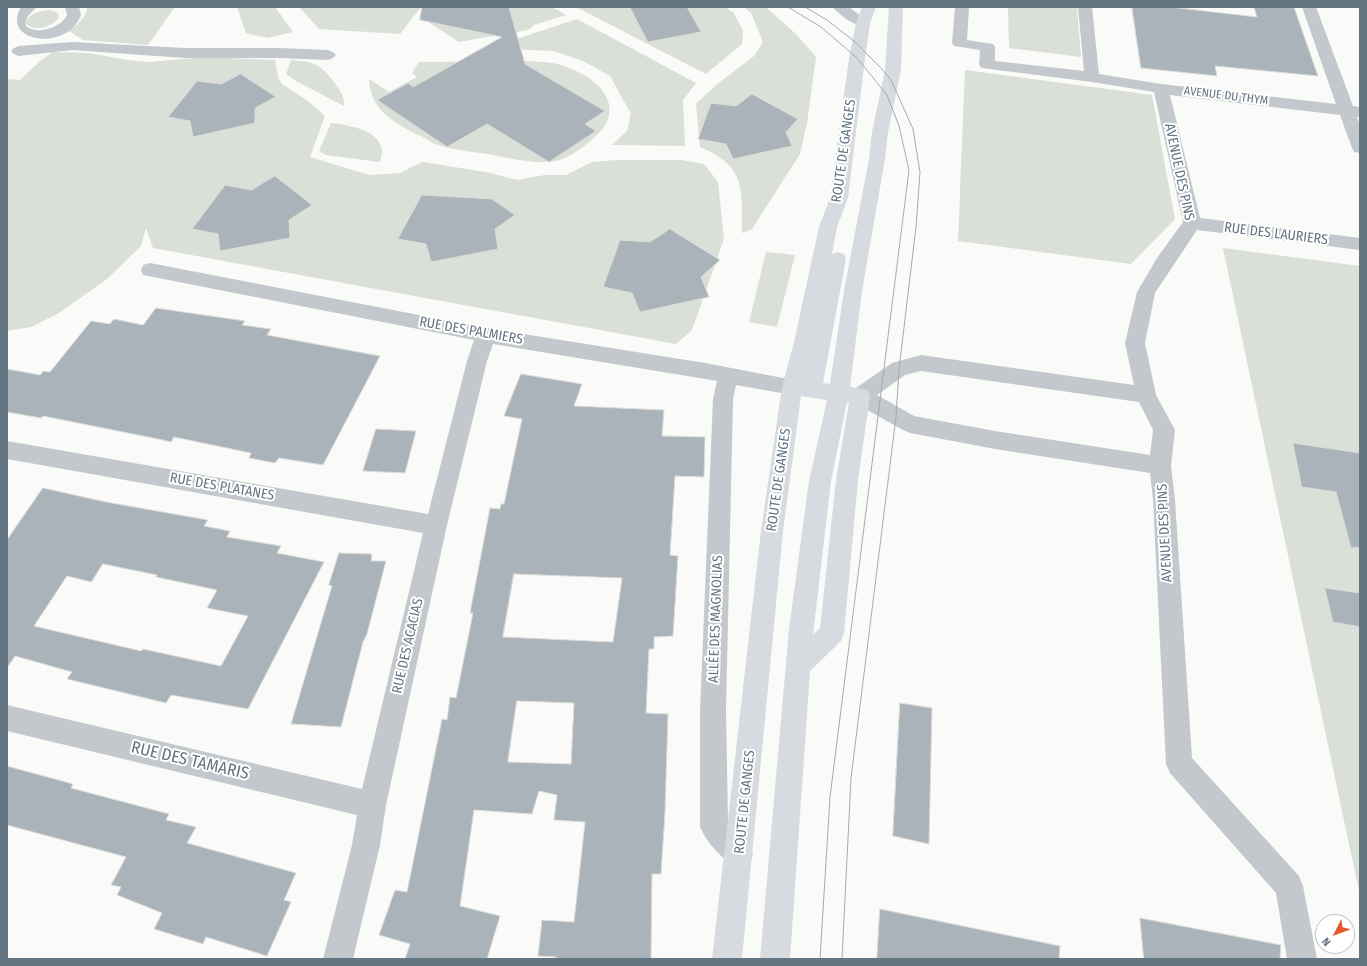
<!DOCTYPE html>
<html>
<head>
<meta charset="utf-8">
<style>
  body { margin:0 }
  #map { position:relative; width:1367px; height:966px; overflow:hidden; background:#fafaf8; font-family:"Fira Sans Condensed",sans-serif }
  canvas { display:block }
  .frame { position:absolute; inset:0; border:8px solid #657683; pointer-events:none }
  .north { position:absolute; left:1315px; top:914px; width:40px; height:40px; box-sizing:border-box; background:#fff; border:1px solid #c1c8cd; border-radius:50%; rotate:228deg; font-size:11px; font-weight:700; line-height:16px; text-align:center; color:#657683 }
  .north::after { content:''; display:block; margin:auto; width:14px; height:18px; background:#e4572e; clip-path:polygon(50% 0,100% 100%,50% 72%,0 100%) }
</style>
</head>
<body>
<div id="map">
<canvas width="1367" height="966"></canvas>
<div class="frame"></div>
<div class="north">N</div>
</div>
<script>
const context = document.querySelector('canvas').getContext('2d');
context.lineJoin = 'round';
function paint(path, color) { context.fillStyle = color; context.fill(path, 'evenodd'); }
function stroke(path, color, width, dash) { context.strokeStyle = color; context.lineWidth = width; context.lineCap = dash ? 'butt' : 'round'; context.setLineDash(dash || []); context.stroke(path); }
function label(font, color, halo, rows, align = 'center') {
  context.font = font + ' "Fira Sans Condensed",sans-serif'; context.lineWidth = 4; context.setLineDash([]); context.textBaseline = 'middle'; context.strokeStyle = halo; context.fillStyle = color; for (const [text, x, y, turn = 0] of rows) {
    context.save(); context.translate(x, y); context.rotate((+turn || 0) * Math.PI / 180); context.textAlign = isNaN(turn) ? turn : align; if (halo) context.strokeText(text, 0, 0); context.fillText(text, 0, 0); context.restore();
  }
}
const green = new Path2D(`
  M87,7h88l-27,38 -65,-5 -14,-9c8,-6 18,-14 18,-24z
  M237,7h38l18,25 -26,6 -21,-5z
  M299,7h122l-21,27 -81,-5z
  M426,7h126l14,8 -32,10 -4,4 -8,2 -63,11 -40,-26z
  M576,7h149l8,5 10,18 -1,14 -36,30z
  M744,7l23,1 30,27 19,22 -9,66 -7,31 -48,75 -10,4c0,-44 4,-67 -42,-86l-4,-43 20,-19 38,-29 9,-14 -12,-29z
  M1008,7h69l4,50 -72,-9z
  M50,10l8,3 1,5c-7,9 -24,14 -33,6l-1,-2c5,-9 16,-12 25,-12z
  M577,19l119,64 -13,17 2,46 -73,-1 15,-14 4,-17 -21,-38 -29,-16 -28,-9 -64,-3z
  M53,52l35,1 40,7 21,2 55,-5 71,3 3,17 4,7 26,17 17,15 -15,41 59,18 31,-2 22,-11 64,10 31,8 28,-5h21l26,-13 25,-2h65l22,4 14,18 6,57 -32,91 -16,14 -523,-96 -7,-20 -5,18 -34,33 -48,34 -28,14 -24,4v-252l13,1 20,-19z
  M291,60c8,1 19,1 27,6 9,5 30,31 26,40l-48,-25 -10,-7z
  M516,61c16,0 33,0 48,5 28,9 62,35 37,65 -10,10 -23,21 -36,27 -20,9 -52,1 -72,-3 -17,-3 -34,-4 -51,-9 -7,-1 -13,-5 -19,-9 -25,-12 -53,-25 -54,-58l20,13 28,-15 -5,-4 7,-11z
  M965,70l187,25 23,124 -44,45 -173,-23z
  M331,123c16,2 48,6 51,27 0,4 -1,8 -2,12l-54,-7 -7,-4z
  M1223,248l137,18v630z
  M766,252l29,3 -18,72 -28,-5z`);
const building = new Path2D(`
  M422,7h87l16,57 80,47 -20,13 11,7 -47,31 -62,-38 -40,23 -70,-47 31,-17 5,4 89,-50 -82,-17z
  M630,7h57l14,25 -53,10z
  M1132,7h38l87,10 -3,-10h40l24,69 -103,-10 2,10 -76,-8z
  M241,74l35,23 -21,11v15l-62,14 -3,-16 -22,-4 29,-36 24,3z
  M752,94l46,25 -12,13 6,14 -59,13 -7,-15 -28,-5 13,-36 25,3z
  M275,176l37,29 -23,15 1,18 -70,13 -2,-17 -26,-5 33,-44 26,5z
  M422,195l70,4 23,16 -20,14 3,20 -67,13 -5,-18 -28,-5z
  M670,229l50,31 -19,17 8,20 -69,15 -8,-19 -29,-6 17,-47 30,2z
  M156,308l89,13 -3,4 29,4 -4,6 113,21 -57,109 -44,-7 -4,5 -26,-5 2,-5 -77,-16 -3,5 -8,-2 -120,-24 -2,2 -34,-6v-43l33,6 3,-4 7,1 41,-51 19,3 4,-5 29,6z
  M521,374l61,10 -8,22 90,4 -2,26 43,1 -1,40 -29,-1 -5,79 8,1 -5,80 -19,1v12h-5l-3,64 22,1 -3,98 -4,62h-9l-1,85h-95v-2l-18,-1 4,-36 32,2 11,-100 -31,-2 3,-25 -18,-4 -7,23 -58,-4 -14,96 40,10 -13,43h-82l5,-15 -31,-9 16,-45 12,2 35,-173 5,1 3,-23 6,1 17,-85h-3l20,-105 10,1 1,-5h3l18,-85 -18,-3zM514,574l108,4 -9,64 -110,-5zM517,701l57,2 -3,61 -63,-2z
  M376,429l40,2 -11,42 -42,-2z
  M1293,443l67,10v94l-9,1 -15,-56 -34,-5z
  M43,488l63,14 102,18 -4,6 26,5 -3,6 54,9 -4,7 47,9 -76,147 -77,-14 -5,8 -99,-24 5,-7 -57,-16 -8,12v-128zM103,564l54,11 -1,2 61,13 -10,18 41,8 -27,50 -78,-17 -2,2 -107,-25 33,-50 24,6z
  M339,553l33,1 -1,7h15l-19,73 -4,8 -22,85 -50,-3 41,-138 -3,-1z
  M1325,588l35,5v34l-27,-5z
  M900,703l32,5 -3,136 -36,-8z
  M7,766l66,18 -2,4 98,26 -3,6 30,7 -9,16 109,30 -12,27 7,2 -24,54 -61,-19 -3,7 -49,-15 8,-16 -45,-18 4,-8 -10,-2 15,-28 -119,-32z
  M880,909l180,37 -1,13h-182z
  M1140,918l141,27 -1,14h-136z`);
const minor = new Path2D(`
  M21,7h15c-5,7 -12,10 -10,19 11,10 36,1 41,-11l-2,-8h14l2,8c-13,37 -81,28 -60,-8z
  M833,7h16l21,16 -2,3c-10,3 -29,-11 -35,-19z
  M955,7h14l-2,33 26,4 2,3v14l89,10 -6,-64h14l7,67 62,10 175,20 -34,-97h14l37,99 7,1v10h-3l3,9v27l-6,-1 -2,-4 -12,-33 -170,-20 30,123 160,20v12l-163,-20 -42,63 -10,50 11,52 19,35 -4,36 4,34 17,258 107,118 4,10 14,73h-30l-11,-66 -106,-120 -4,-9 -13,-264 -3,-27 -155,-24 -85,-16 -7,-3 -50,-28 -3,-6 3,-6 39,-27 29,-8 213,30 -9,-42 12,-51 20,-34 26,-36 -29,-130 -62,-10 -110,-14 -3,-3 1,-15 -26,-4 -2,-3zM921,371l218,31 14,28 -3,25 -155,-24 -81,-15 -37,-21 28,-20z
  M72,42l113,6h94l49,2 5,2 3,3 -3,3 -5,2 -49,-2h-94l-113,-8 -53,6 -5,-2 -3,-3 3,-3 5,-2z
  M150,263l336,65 219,35 94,18 3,6 -3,6 -7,2 -56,-10 -3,14 -7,312 2,110 21,23 4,10 -4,10 -10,4c-16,-7 -32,-25 -39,-41v-116l13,-312 4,-18 -12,-2 -212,-35 -6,17 -40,164 -61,280 -6,40 -27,114h-30l29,-114 5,-30 -350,-84v-26l355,84 61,-256 -416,-74v-18l421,73 39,-153 7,-21 -331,-65 -2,-5 2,-5z`);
const major = new Path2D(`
  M862,7h14l-6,16 -5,35 -17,140 -11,29 -5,27 5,-2 7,2 2,5 -23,124 7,1 14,-93 25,-132 3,-27 13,-62 4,-63h14l-2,63 -13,62 -3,27 -23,132 -12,96 17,3 3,6 -12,84 -14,153 -3,8 -31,30 -20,288h-30l29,-330 20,-148 18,-81 -26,-4 -18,135 -41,428h-30l49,-428 21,-144 12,-45 25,-115 11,-29 19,-140 7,-35zM847,402l2,1 -13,77 -16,148 -7,7 18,-154z`);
const tram = new Path2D(`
  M788,7l33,20 36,31 30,37 12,31 10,44 -79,627 -10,162
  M805,7l22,13 27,21 27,27 10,12 22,49 7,43 -4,55 -17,142 -3,48 -45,361 -9,181`);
const farStreetnames = [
  ["AVENUE DU THYM",1226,96,7]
];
const streetNames = [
  ["ROUTE DE GANGES",844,151,-82],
  ["AVENUE DES PINS",1179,172,78],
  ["RUE DES LAURIERS",1276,234,7],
  ["RUE DES PALMIERS",471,331,10],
  ["ROUTE DE GANGES",779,480,-82],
  ["RUE DES PLATANES",222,487,10],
  ["AVENUE DES PINS",1165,533,-93],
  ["ALLÉE DES MAGNOLIAS",716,619,-88],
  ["RUE DES ACACIAS",408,646,-77],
  ["ROUTE DE GANGES",745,802,-84]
];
const nearStreetnames = [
  ["RUE DES TAMARIS",190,761,13]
];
paint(green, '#dadfd7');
paint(building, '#aab3b9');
stroke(building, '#dcdcda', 1);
paint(minor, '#c3c8cc');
paint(major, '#d6dbdf');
stroke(tram, '#a2aab0', 1);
label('12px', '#657683', '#fff', farStreetnames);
label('14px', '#657683', '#fff', streetNames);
label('17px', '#657683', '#fff', nearStreetnames);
</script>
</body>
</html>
